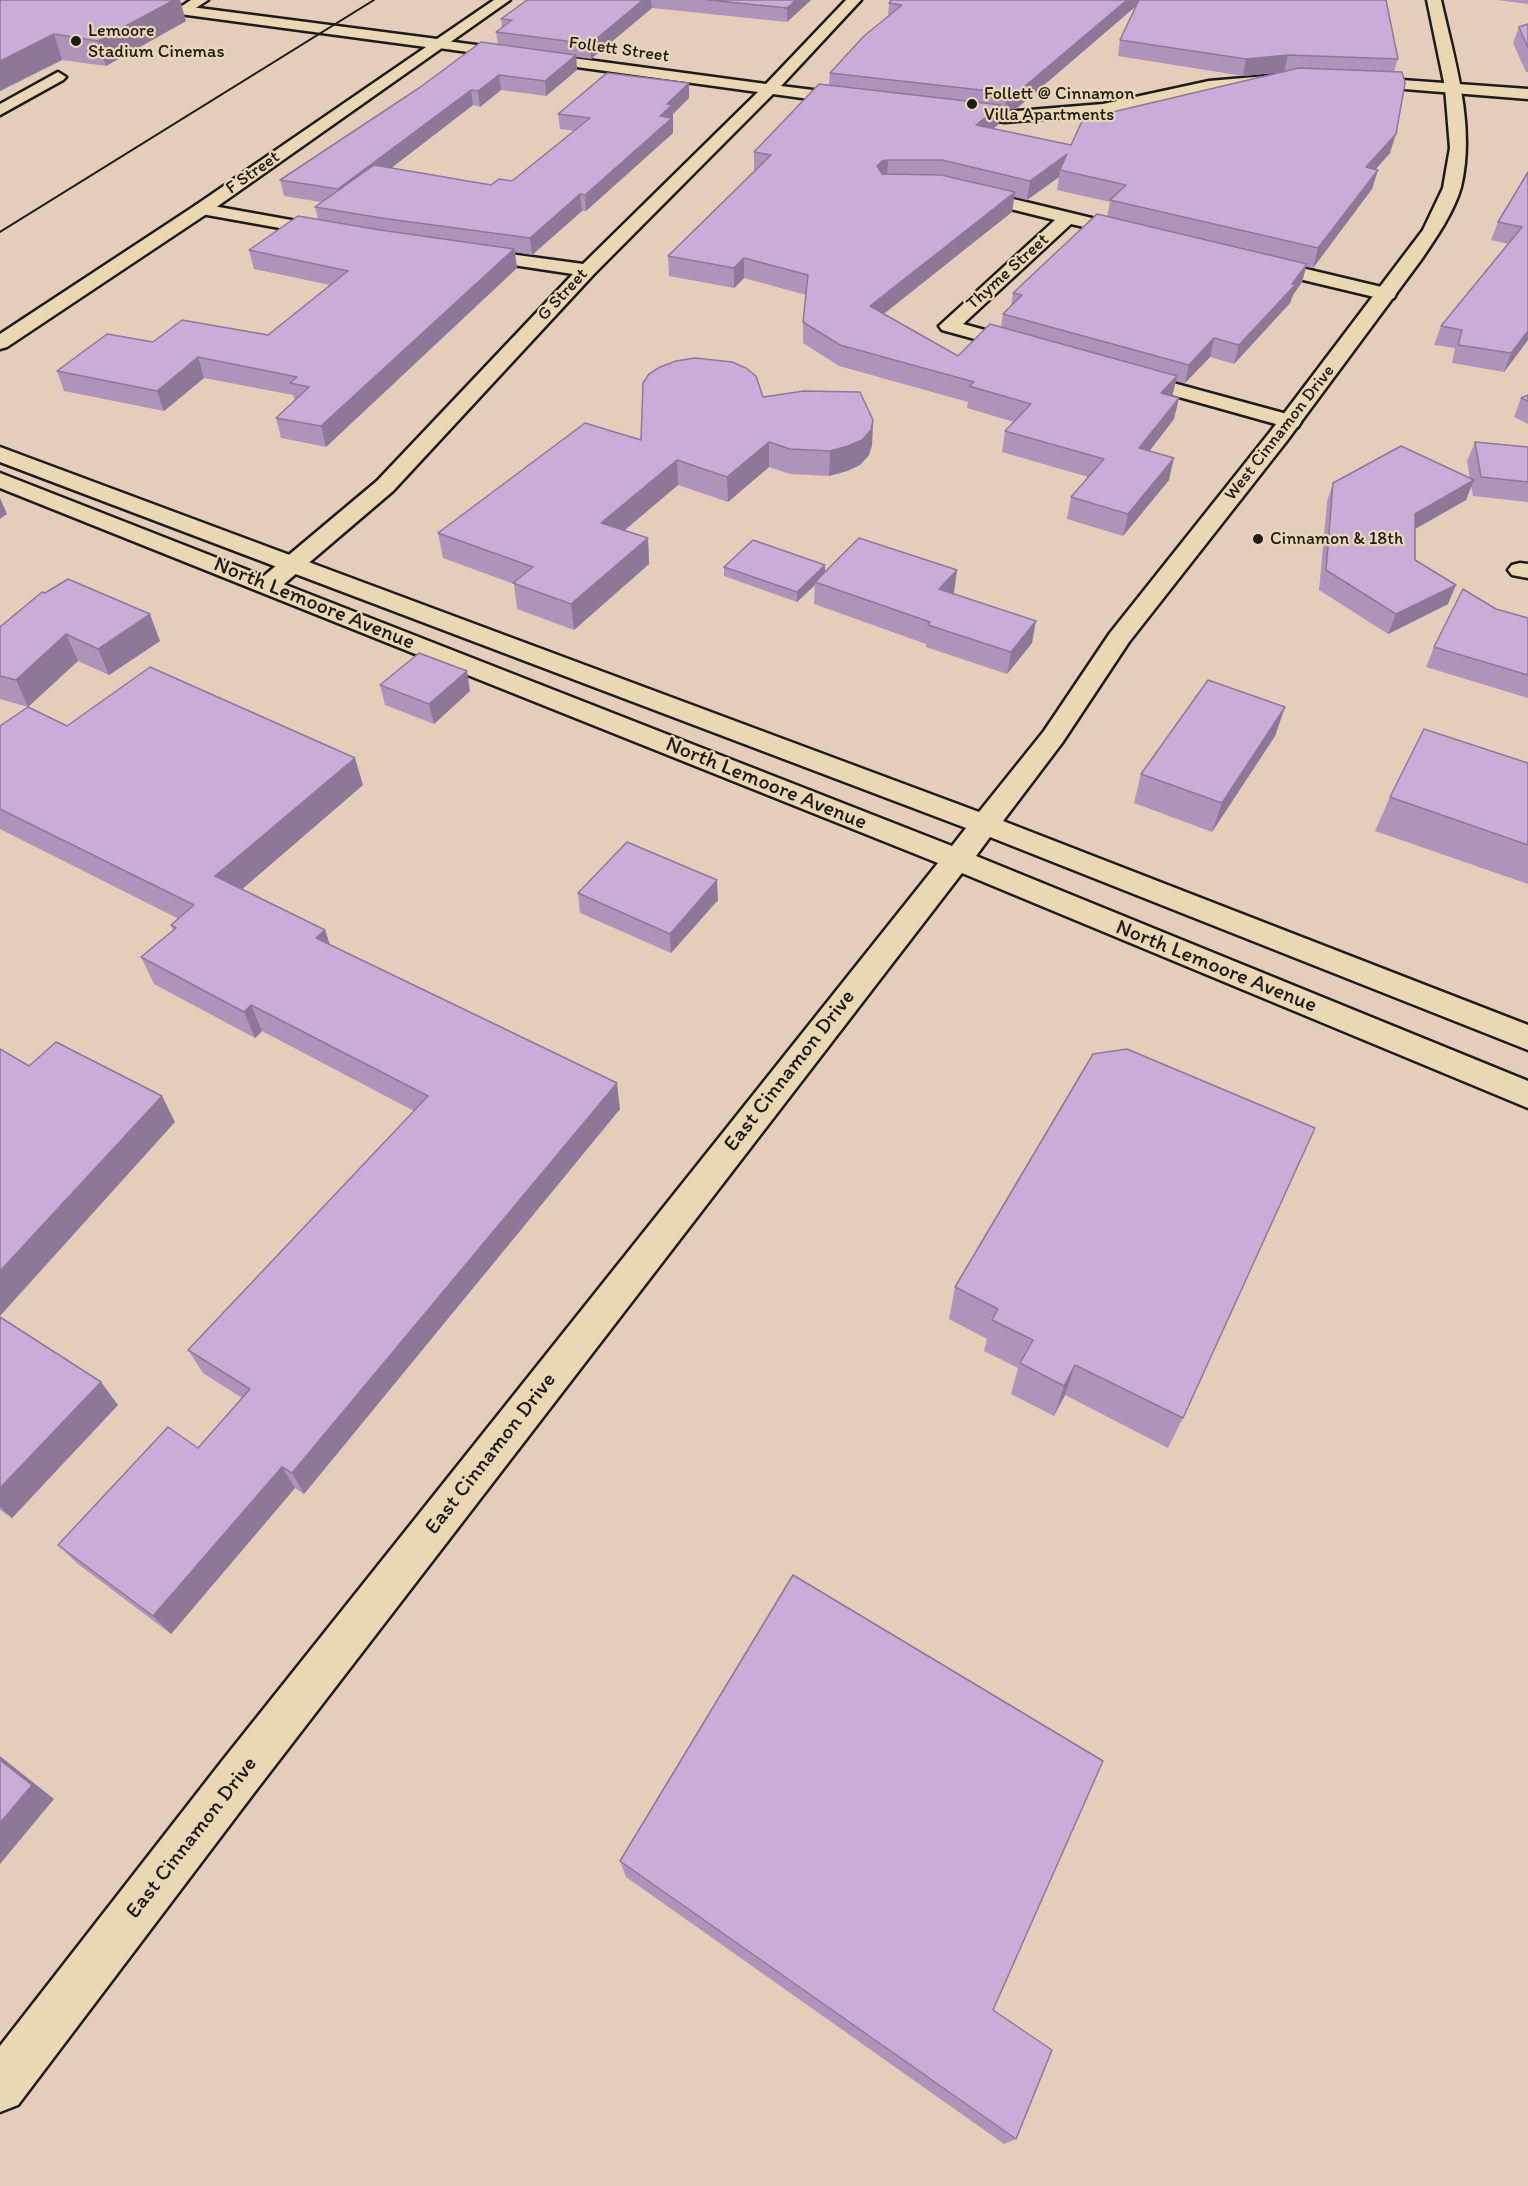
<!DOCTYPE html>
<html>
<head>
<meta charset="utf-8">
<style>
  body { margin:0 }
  canvas { display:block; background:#e4cebb }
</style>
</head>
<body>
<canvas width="1528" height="2186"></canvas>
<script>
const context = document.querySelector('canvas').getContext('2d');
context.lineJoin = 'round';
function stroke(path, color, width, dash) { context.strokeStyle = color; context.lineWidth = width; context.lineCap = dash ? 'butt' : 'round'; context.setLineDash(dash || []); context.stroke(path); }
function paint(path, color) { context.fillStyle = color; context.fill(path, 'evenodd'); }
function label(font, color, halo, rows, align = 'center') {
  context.font = font + ' Itim,sans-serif'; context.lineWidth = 4.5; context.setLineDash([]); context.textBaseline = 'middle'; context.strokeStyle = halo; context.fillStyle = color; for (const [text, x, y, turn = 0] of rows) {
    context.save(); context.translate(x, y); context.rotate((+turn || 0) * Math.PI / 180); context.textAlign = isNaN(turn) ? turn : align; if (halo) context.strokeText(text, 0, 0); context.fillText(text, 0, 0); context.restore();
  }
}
const street = new Path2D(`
  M191,0h17l-20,13h-10l-2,-3z
  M846,0h15l-80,86 72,9 6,2 2,3 -2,3 -6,2 -80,-11 -179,180 -201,217 -116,99 -9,2 -9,-2 -3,-5 3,-5 118,-99 196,-207 -100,-15 -6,-1 -3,-4 3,-4 6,-1 110,15 175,-172 -319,-44 -5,-1 -2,-3 2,-3 5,-1 327,44z
  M58,72l8,5 -3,3 -63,35v-11z
  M1278,75l5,2 3,3 -3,3 -74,8 -106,23 -98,8 -50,-6 -8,-5 8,-5 50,6 98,-8 106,-23z
  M1360,77l168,12v10l-173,-14 -3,-3z
  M968,188l169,41 3,4 -3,4 -6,1 -60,-14 -108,100 66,18 3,4 -3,4 -7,2 -80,-22 -3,-4 116,-106 -93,-23 -3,-4 3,-4z
  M202,204l128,23 6,1 3,4 -3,4 -6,1 -134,-24 -3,-4 3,-4z
  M1260,258l134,32 2,4 -2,4 -7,2 -134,-32 -2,-4 2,-4z
  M1129,371l169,46 3,5 -3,5 -8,1 -168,-47 -3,-4 3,-4z
  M1520,563l8,1v14l-16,-3 -4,-5 4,-5z`);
const secondary = new Path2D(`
  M98,0h39l300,39 57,-39h16l-302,213 -201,134 -7,2v-15l196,-129 230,-158 -321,-43z
  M1427,0h14c13,59 35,126 20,187 -7,25 -25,51 -40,73l-135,182 -157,200 -67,101 -59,78 525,204v25l-538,-213 -14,19 552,225v27l-566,-235 -708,920 -236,312 -18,7v-66l222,-285 716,-898 -938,-375v-15l952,373 14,-18 -966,-366v-15l979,365 65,-81 66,-98 160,-201 153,-202 20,-42 7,-40 -5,-61z`);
const rail = new Path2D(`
  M0,232l374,-232`);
const wall = new Path2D(`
  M0,0l186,21 -80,45 -44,-6 -62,31z
  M527,0h284l-24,22 -135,-14 -61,51 -15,-2 1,13 -31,26 -45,-6 -21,17 -7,-2 -82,63 100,17 21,-4 62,-50 -14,-2 -2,-15 131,-31v15l-16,16v19l-87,78h-4l-50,44 -17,-3 2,16 -191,179 -45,-9 -5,-20 19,-18 -2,-5 -89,-17 -40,33 -100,-20 -7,-20 96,-29 115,-7 62,-50 -76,-16 -5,-19 69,-31 -3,-12 6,-5 -37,-6 -4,-16 218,-136 -2,-12 6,-4 -1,-9z
  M1386,0l12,59 -4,13 -4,81 -15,16 3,1 -6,19 -59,79 -7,-1 -4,15 -9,13 -3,8 -56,61 -24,-7 -25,26 -9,-2 -4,15 2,23 -25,32 20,29 -46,56 -56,-17 4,-22 17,-20 -86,-25 3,-21 9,-9 -47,-14 1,-6 -129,-36 -36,-23v-21l3,-27 -62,-17 -10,10 -65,-12 -1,-20 86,-85v-19l75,-67 1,-12 58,-57 1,-13zM1135,7l-15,33 -2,16 125,20 42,-4 -214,73 -78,-16 6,-5 1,-15h16zM1059,177l-2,13 53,12 -3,15 -94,76 -2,13 -8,8 -2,13 -43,29 -74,-42 128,-102 2,-15 13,3z
  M1497,0h31v4z
  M1528,24v48h-2l-13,-29 6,-16z
  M1528,172v168l-24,32 -52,-9 3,-15 -21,-3 7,-19 68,-82 -18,-4 7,-18z
  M1528,395v29l-14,-7 7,-19z
  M763,397l110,23 -1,25 -3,10 -9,10 -13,6 -18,5 -39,-2 -21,-7 -41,35 -50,-17 -54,46 24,7 1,26 -75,66 -57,-21 -3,-25 -71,-26 -5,-25 203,-93z
  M1475,442l53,5v55l-55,-6 -2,-10 -5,14 -51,29v31l33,44 -60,30 -69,-44 8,-88 6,-19 137,-4 -3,-18z
  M724,567l101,5 132,-2 -3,22 -2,2 80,49 -25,31 -81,-27v-3l-112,-40 1,-19 -18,17 -73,-26z
  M1496,609l32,9v80l-102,-31 8,-20z
  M0,627l160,14 -51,34 -31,-14 -50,46 -28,-8z
  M380,685l90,6 -36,33 -49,-19z
  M1285,707l-10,29 -63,96 -78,-29 7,-29z
  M0,726h67l296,59 -121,104 83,41 5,15 290,164 -316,385 -9,-6 -124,146 -93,-70 -20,-19 140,-97 44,-50 -39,-25 -15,-23 226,-239 -152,-80 -7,7 -101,-54 -13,-27 32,-27 -2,-5 8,-6 -179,-90z
  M1528,763v121l-153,-53 15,-34z
  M578,893l140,7 -47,53 -91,-40z
  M1093,1054l90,364 -15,30 -103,-53 -11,21 -43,-22 7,-26 -34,-17 3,-12 -38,-20 6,-32z
  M0,1317l118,88 -106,113 -12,-8z
  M620,1861l396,278 -12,5 -378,-267z`);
const shadedWall = new Path2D(`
  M174,0h6l6,21 -80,45 -8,-25z
  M643,0h8l1,8 -61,51 -1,-15z
  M796,0h15l-24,22v-14z
  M1127,0h16l-127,109 -11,1 2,-17z
  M54,34l8,26 -62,31v-30z
  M576,55l1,15 -31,26 -1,-15z
  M1288,55l-4,17 -41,4 3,-17z
  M499,75l2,15 -21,17 -2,-16z
  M689,83v15l-16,16v19l-87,78 -1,-16 75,-79 7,-12z
  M471,90l2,15 -131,101 -4,-17z
  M1001,105l-2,19 -25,20 2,-19z
  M1396,134l-6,19 -30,34 6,-20z
  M1067,154l-7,16 -1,7 -32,23 3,-19z
  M888,160l-1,20 -10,-14 5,-5z
  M1378,170l-6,19 -59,79 5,-20z
  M1015,192l-3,20 -144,114 2,-20z
  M580,194l2,17 -50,44 -2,-17z
  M514,249l3,19 -191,179 -5,-21z
  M744,258v20l-10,10v-20z
  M1307,264l-5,18 -9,13 -3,8 -56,61 5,-19 53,-61z
  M1528,331v9l-24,32 7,-19z
  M1214,338l-4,19 -25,26 4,-18z
  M198,357l6,21 -40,33 -7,-20z
  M1177,376l-5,21 -11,-4z
  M1179,398l-5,21 -39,51 4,-22z
  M873,420l-1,25 -3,10 -9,10 -13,6 -18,5 1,-25z
  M769,442v25l-41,35 -1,-25z
  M1174,458l-5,22 -46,56 5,-22z
  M677,460l1,25 -75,63 -2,-25z
  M1474,480l-8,20 -58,33 7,-19z
  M0,498l7,16 -7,5z
  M648,538l1,26 -75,66 -3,-26z
  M825,565v9l-10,8v3l-18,17v-10z
  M957,570l-3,22 -18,19 3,-22z
  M1456,585l-8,19 -60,30 8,-20z
  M150,614l10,27 -51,34 -11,-26z
  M1036,621l-4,22 -25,31 4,-22z
  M66,634l12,27 -50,46 -12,-27z
  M467,671l3,20 -36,33 -5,-20z
  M1285,707l-10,29 -63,96 10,-29z
  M355,758l8,27 -137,118 -11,-27z
  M717,880l1,20 -47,53 -1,-19z
  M325,930l9,27 -18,-19z
  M251,1005l11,26 -7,7 -11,-26z
  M617,1083l3,26 -316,385 -12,-21z
  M162,1096l13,26 -175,194v-45z
  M1075,1365l-10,30 -11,21 10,-30z
  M101,1382l17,23 -106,113 -12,-11v-19z
  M282,1467l13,21 -124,146 -18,-18z
  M0,1756l54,43 -54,65z`);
const building = new Path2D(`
  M0,0h174l-76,41 -44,-7 -54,27z
  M527,0h116l-53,44 -94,-12 16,-12 -11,-1z
  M708,0h88l-9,8z
  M891,0h236l-109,92 -11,1 -177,-20 34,-37 38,-31 -13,-2z
  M1139,0h247l12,59 -110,-4 -42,4 -126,-19z
  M1528,24v24l-9,-21z
  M481,42l95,13 -31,26 -46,-6 -21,16 -7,-1 -133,99 -58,-9 139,-92z
  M1299,68l103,4 3,11 -9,51 -30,33 12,3 -60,78 -208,-48 16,-15 -66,-15 7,-16 -37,27 -88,-21h-54l-6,1 -5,5 5,8 59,1 74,17 -145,114 88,50 32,-32 187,52 -16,17 18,5 -40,50 35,10 -46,56 -57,-17 33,-38 -99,-28 26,-27 -62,-18 5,-4 -134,-37 -37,-23 5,-47 -64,-17 -10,10 -66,-12 103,-101 -17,-3 65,-68 182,21 -25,20 95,20 12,-26z
  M607,73l82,10 -22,21 5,1 -12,11 12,2 -87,77 -5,-1 -50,44 -149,-20 -66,-11 59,-42 117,20 8,-6 13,2 78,-63 -32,-4z
  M1528,172v159l-17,22 -53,-8 4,-15 -21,-4 81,-99 -24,-5z
  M1097,214l210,50 -15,20 3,1 -56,60 -25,-7 -25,27 -186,-51 19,-19 -9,-2z
  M298,216l82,14 134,19 -193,177 -45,-8 33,-31 -19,-4 7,-6 -99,-20 -41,34 -100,-20 50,-37 46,8 29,-22 86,15 80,-64 -99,-21z
  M695,358l37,4 14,6 10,8 7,21 41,-6 56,1 13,28 -2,10 -9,10 -14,6 -18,5 -40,-2 -21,-7 -42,35 -50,-17 -76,63 47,15 -77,66 -58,-21 20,-16 -95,-34 147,-110 56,17 2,-57 6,-9 11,-7 16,-6z
  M1528,395v6l-7,-3z
  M1475,442l53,5v35l-47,-5z
  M1401,446l73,34 -59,34v46l41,25 -60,29 -70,-44 7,-87z
  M859,538l98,32 -18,19 97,32 -25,31 -83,-27 2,-3 -115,-40z
  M753,540l72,25 -28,27 -73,-25z
  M68,579l82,35 -52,35 -32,-15 -50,46 -16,-4v-49l42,-35 3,1z
  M1463,589l33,20 32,9v57l-94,-28z
  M419,653l48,18 -38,33 -49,-19z
  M150,667l205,91 -140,118 110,54 -9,8 301,145 -325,390 -10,-6 -129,149 -95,-71 110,-118 30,21 52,-59 -62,-39 240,-254 -177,-91 -7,7 -103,-55 35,-29 -5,-3 23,-20 -194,-96v-83l28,-19 39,19z
  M1208,680l77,27 -63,96 -81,-29z
  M1424,729l104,34v82l-138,-48z
  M627,842l90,38 -47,54 -92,-41z
  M56,1042l106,54 -162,175v-222l29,17z
  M1127,1049l188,79 -132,290 -108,-53 -11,21 -44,-23 13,-23 -41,-20 6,-11 -43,-22 138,-233z
  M0,1317l101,65 -101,106z
  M793,1575l310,186 -110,249 59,40 -36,89 -396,-278z
  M0,1760l32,25 -32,38z`);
const markers = [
  [76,41,6,"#1c1c1c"],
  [972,104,6,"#1c1c1c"],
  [1258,539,6,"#1c1c1c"]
];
const farPoinames = [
  ["Lemoore",88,31],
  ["Stadium Cinemas",88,52],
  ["Follett @ Cinnamon",984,94],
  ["Villa Apartments",984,115],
  ["Cinnamon & 18th",1270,539]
];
const farStreetnames = [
  ["Follett Street",619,50,8],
  ["F Street",253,173,-35],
  ["Thyme Street",1008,272,-42],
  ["G Street",563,295,-47],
  ["West Cinnamon Drive",1280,433,-52]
];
const streetNames = [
  ["North Lemoore Avenue",314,604,22],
  ["North Lemoore Avenue",766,784,22],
  ["North Lemoore Avenue",1216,967,22],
  ["East Cinnamon Drive",790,1071,-52],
  ["East Cinnamon Drive",491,1454,-52],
  ["East Cinnamon Drive",192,1838,-52]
];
stroke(street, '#1c1c1c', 5);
stroke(secondary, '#1c1c1c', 5);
paint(street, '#ead7b4');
paint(secondary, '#ead7b4');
stroke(rail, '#1c1c1c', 2);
paint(wall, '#ae94bb');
paint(shadedWall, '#8d7898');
paint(building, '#caacd9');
stroke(building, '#8d7898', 1.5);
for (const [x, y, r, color] of markers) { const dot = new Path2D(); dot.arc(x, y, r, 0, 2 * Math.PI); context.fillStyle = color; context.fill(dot); stroke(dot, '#ead7b4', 2); }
label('18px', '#1c1c1c', '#ead7b4', farPoinames, 'left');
label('18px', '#1c1c1c', '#ead7b4', farStreetnames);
label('22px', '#1c1c1c', '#ead7b4', streetNames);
</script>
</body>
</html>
